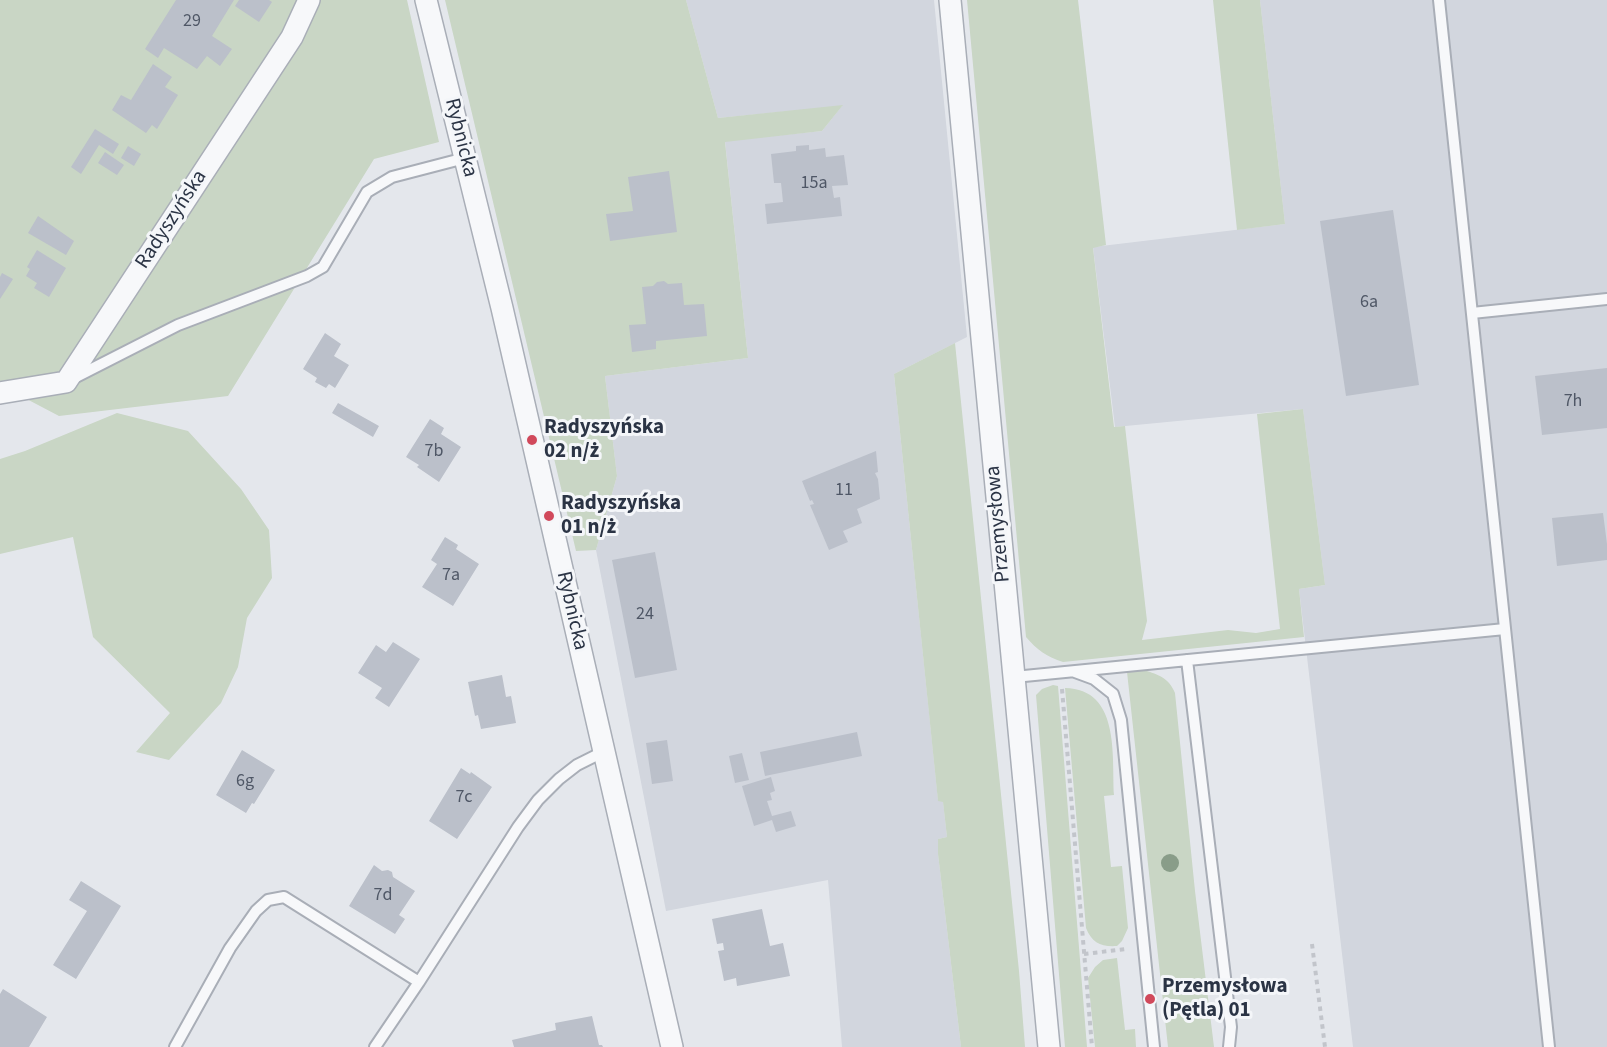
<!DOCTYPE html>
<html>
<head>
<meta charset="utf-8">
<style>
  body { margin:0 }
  canvas { display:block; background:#e4e7ec }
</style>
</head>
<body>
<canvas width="1607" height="1047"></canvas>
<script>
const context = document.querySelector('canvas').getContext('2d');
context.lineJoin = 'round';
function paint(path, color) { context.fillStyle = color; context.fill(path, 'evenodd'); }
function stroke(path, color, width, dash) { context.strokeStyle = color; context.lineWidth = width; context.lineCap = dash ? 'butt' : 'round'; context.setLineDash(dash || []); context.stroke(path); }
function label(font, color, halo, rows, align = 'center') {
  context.font = font + ' "Source Sans 3",sans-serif'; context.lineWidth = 6; context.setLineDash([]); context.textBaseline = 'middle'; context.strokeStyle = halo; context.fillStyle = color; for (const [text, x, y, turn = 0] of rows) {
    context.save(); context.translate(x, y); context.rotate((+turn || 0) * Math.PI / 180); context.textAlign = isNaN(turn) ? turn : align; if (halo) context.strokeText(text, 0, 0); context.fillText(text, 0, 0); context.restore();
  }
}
const built = new Path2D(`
  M686,0h248l33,337 -73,37 44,426 5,1 4,36 -9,2v15l23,193h-119l-14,-167 -162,31 -70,-361 21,-74 -12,-100 143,-18 -23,-217 97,-10 20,-25 -124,12z
  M1260,0h347v1047h-254l-54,-458 26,-4 -22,-176 -188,18 -22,-180 192,-23z`);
const green = new Path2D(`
  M0,0h407l32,142 -65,17 -146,237 -169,20 -59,-31z
  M445,0h241l32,118 125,-13 -21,26 -97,11 23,216 -143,18 12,100 -21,74 -20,1z
  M967,0h111l28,245 -13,3 21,179 11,-1 22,195 -5,19 86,-10 28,3 24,-4 -23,-215 46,-5 22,176 -26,4 5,48 -241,25c-16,-5 -26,-12 -37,-25z
  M1213,0h47l25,224 -48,6z
  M955,343l64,628 6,76h-64l-23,-193v-15l9,-2 -4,-35 -5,-1 -44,-427z
  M117,413l71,18 53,58 28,41 3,48 -25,40 -9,49 -17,36 -52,57 -33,-8 34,-39 -77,-76 -20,-100 -73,17v-95l25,-8z
  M1144,670c15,5 25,8 31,23l20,198 19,156h-46l-41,-375z
  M1053,685l5,1 29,361h-22l-29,-352 6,-6z
  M1065,688c55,1 47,67 49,107l-10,1 7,71 11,-1 6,62 -6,13 -5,5c-16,1 -25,-3 -31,-18z
  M1117,958l8,72 10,-1 1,18h-41l-7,-69 7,-11 8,-7z`);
const building = new Path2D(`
  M176,0h58l-22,36 20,13 -12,17 -13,-10 -10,13 -33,-21 -6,10 -13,-9z
  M239,0h30l3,2 -13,20 -24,-16z
  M153,64l19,13 -7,10 13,8 -21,34 -5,-4 -6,8 -34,-23 9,-15 10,5z
  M95,129l24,15 -6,10 -14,-9 -18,29 -10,-7z
  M809,145v5l16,-2 1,9 18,-2 4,30 -16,1 2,12 6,-1 2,19 -75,8 -2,-20 18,-2 -2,-19h-7l-3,-29 25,-3v-5z
  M128,146l13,8 -7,12 -13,-8z
  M105,152l19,13 -7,10 -19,-12z
  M669,171l8,61 -67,9 -4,-27 27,-3 -5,-34z
  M1393,210l26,175 -73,11 -26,-175z
  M38,216l36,25 -8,14 -38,-22z
  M37,250l29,18 -17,29 -15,-9 3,-5 -11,-7 4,-7 -3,-2z
  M2,273l11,6 -13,20v-22z
  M664,281l4,3 14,-1 2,22 20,-1 3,32 -51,5v8l-24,3 -3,-27 17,-1 -4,-37 11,-1 4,-4z
  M325,333l16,11 -7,12 15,9 -14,23 -6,-4 -3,4 -11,-6 2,-4 -14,-9z
  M1607,368v60l-65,7 -7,-59z
  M338,403l41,23 -6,11 -41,-24z
  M430,419l14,9 -3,6 20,13 -22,35 -22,-15 2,-2 -13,-8z
  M876,451l2,21 -3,1 3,6 2,20 -23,10 5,14 -19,8 5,11 -19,8 -19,-45 4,-1 -2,-4 -2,1 -8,-20z
  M1603,513l4,31v16l-50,6 -5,-48z
  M445,537l13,8 -2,4 23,15 -26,42 -31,-19 15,-23 -6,-4z
  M655,552l22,118 -42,8 -23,-118z
  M393,642l27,17 -31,48 -14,-9 7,-10 -24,-15 18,-28 10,7z
  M502,675l4,22 5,-1 5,27 -35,6 -3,-14 -3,1 -7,-34z
  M857,732l5,24 -97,20 -5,-24z
  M667,740l6,41 -21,3 -6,-41z
  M242,750l33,20 -21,34 -2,-1 -6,10 -30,-18z
  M742,753l7,27 -14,3 -6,-27z
  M461,768l9,6 1,-2 21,15 -35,52 -28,-18z
  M771,777l4,14 -5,2 2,7 -5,1 5,15 19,-5 5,15 -20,6 -4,-12 -18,6 -12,-40z
  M374,865l8,6 6,-1 4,2 1,5 22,14 -16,24 6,4 -10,15 -46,-28z
  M81,881l40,25 -45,73 -23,-14 34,-54 -18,-11z
  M762,909l8,37 13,-3 7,33 -53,10 -1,-8 -12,3 -6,-30 6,-1 -1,-7 -6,1 -5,-25z
  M3,989l44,28 -18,30h-29v-53z
  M592,1016l7,29h3l1,2h-89l-2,-7 44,-10 -1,-7z`);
const path = new Path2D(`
  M1062,689l30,358
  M1312,944l13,103
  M1084,954l42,-5`);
const lane = new Path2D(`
  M1439,0l110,1047
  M1472,313l135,-14
  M74,378l104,-53 129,-49 16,-9 44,-75 25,-15 73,-19
  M1187,660l44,367 -2,20
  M1075,672l19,7 19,15 8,26 33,327
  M1014,677l491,-48
  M175,1047l55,-99 26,-37 12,-11 16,-3 135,85 99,-155 20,-27 21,-21 18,-14 26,-13
  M375,1047l44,-65`);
const street = new Path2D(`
  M426,0l76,308 170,739
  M950,0l99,1047
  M0,393l66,-11 226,-345 17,-37`);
const trees = [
  [1170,863]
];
const markers = [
  [532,440,6,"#d1495b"],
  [549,516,6,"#d1495b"],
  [1150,999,6,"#d1495b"]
];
const numberNames = [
  ["29",192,22],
  ["15a",814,184],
  ["6a",1369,303],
  ["7h",1573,402],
  ["7b",434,452],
  ["11",844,491],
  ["7a",451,576],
  ["24",645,615],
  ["6g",245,782],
  ["7c",464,798],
  ["7d",383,896]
];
const streetNames = [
  ["Rybnicka",460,138,76],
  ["Radyszyńska",172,220,-57],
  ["Przemysłowa",999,524,-95],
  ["Rybnicka",571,611,77]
];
const poiNames = [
  ["Radyszyńska",544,428],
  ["02 n/ż",544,452],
  ["Radyszyńska",561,504],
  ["01 n/ż",561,528],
  ["Przemysłowa",1162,987],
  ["(Pętla) 01",1162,1011]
];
paint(built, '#d2d6de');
paint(green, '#c9d6c5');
paint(building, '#bbc0ca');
stroke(lane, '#a9aeb7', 14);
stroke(street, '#a9aeb7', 24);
stroke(path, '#c2c5cb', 4, [4.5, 4.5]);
stroke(lane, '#f7f8fa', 10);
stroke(street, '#f7f8fa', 21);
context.fillStyle = '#899d89';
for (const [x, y] of trees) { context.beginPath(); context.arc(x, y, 9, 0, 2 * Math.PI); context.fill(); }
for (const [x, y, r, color] of markers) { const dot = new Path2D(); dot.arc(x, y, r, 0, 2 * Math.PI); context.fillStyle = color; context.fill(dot); stroke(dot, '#f4f6f9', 2); }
label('18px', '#4f5766', null, numberNames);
label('21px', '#2b3445', '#f4f6f9', streetNames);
label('bold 21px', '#2b3445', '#f4f6f9', poiNames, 'left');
</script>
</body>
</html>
